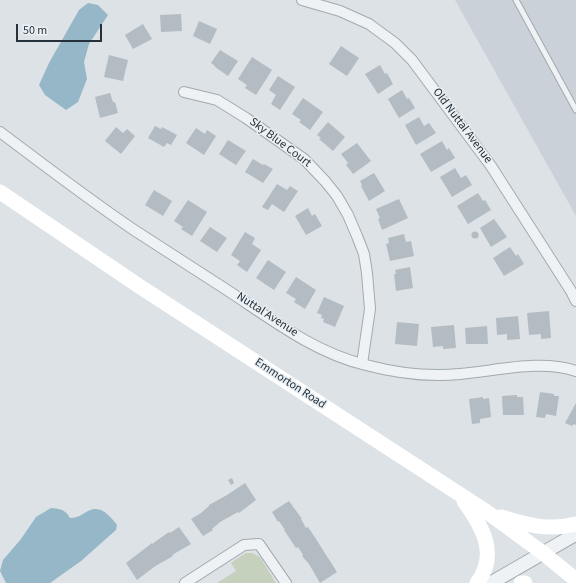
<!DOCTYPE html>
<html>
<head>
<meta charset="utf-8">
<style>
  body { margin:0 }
  #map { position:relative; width:576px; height:583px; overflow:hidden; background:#dce2e6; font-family:"Source Sans 3",sans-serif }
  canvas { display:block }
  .scale { position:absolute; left:16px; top:24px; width:86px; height:18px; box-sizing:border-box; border:2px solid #25323c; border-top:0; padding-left:5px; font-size:12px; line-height:14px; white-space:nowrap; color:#25323c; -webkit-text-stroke:3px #ebf0f4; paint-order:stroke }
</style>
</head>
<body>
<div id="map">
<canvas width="576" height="583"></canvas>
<div class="scale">50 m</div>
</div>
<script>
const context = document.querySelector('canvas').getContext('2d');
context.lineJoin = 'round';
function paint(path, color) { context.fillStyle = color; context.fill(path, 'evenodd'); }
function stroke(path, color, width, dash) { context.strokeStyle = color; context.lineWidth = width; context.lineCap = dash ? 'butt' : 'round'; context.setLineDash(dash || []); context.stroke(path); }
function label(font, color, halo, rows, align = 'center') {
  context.font = font + ' "Source Sans 3",sans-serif'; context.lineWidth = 3; context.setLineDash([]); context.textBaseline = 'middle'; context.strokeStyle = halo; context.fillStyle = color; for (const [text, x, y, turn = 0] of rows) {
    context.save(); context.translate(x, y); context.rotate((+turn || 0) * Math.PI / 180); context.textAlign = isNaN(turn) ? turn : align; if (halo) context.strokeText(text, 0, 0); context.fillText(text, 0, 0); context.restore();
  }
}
const built = new Path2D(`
  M455,0h121v216z`);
const green = new Path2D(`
  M246,553h6l8,4 16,26h-59l19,-12 -5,-8 1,-1z`);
const water = new Path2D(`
  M88,3l10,2 10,10 -19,29 -5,18 3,17 -9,23 -12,8 -21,-15 -6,-10 10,-22 30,-53z
  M51,508c9,1 14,1 19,10 8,0 11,-3 18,-7 13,-7 22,5 29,14l-1,5 -35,31 -31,22h-44l-6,-12 3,-11 18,-21 15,-22z`);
const building = new Path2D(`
  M181,14l1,17 -21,1 -1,-17z
  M199,21l18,8 -7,15 -17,-8z
  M143,24l9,15 -19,10 -8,-14z
  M341,46l18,12 -12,18 -18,-12z
  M220,50l18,11 -10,15 -13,-9v-1l-4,-3z
  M109,55l19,5 -5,21 -19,-4z
  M252,57l20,13 -16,25 -11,-7 2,-3 -9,-6z
  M380,65l5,9 2,-1 6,11 -15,10 -13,-20z
  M278,76l17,11 -15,23 -9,-6 5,-9 -7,-5z
  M402,90l5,9 2,-1 6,10 -16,10 -11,-19z
  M110,93l3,9h2l3,11 -18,5 -5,-21z
  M303,98l20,14 -13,18 -11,-8 2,-2 -9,-6z
  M419,117l5,9 5,-3 7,10 -20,12 -11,-20z
  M328,122l17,15 -12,14 -14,-12 2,-1 -4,-3z
  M155,126l6,3 1,-2 15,8 -6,10 -4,-2 -3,4 -16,-9z
  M116,127l7,6 4,-4 8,7 -14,18 -16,-13z
  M196,128l9,6 2,-4 9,6 -12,19 -18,-12z
  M228,140l18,11 -10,14 -17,-11z
  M442,141l5,9 2,-2 6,10 -24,14 -11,-18z
  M357,143l14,18 -18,13 -7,-9 2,-2 -7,-9z
  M253,159l10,6 1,-1 9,5 -10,14 -18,-11z
  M455,168l6,10 5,-3 6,10 -20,12 -12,-20z
  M374,173l11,18 -16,10 -8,-15 1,-1 -2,-4z
  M277,184l10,6 3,-4 8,5 -14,21 -12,-8 -4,6 -6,-3z
  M154,190l18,11 -9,15 -18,-11z
  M478,193l5,8 2,-1 6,10 -23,14 -11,-18z
  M399,199l9,19 -26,12 -4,-11 2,-1 -4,-9z
  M188,200l19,12 -15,24 -11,-7 2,-2 -9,-6z
  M308,208l4,8 3,-2 7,12 -16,9 -11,-19z
  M494,219l13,18 -16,10 -11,-19z
  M210,227l17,11 -10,14 -17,-11z
  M471.5 235a3.5 3.5 0 1 1 7 0a3.5 3.5 0 1 1-7 0Z
  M245,232l10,6 -3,6 9,6 -14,22 -10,-7 3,-4 -9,-6z
  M404,234l2,8 5,-1 3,15 -24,5 -4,-17 3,-1 -1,-5z
  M510,247l6,9 2,-2 6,10 -20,12 -11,-18z
  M268,260l18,12 -12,18 -18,-12z
  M410,267l3,21 -17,3 -2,-17h2l-1,-4z
  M296,277l20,13 -11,19 -11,-7 2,-3 -10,-6z
  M324,297l20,9 -9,21 -12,-5 1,-3 -3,-1 1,-3 -5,-2z
  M549,311l2,27 -10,1v-5l-12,1 -2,-22z
  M518,316l2,23 -13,1v-6l-10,1 -1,-17z
  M397,322l22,2 -2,22 -22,-2z
  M454,325l2,23 -13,1v-3l-10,1 -2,-20z
  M487,326l1,18h-22l-1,-16z
  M540,392l14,2v2h5l-3,20 -10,-2 -1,4 -9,-1z
  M517,395v2h6l1,18h-21l-1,-19z
  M483,397v2l6,-1 2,19 -11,2v4l-8,1 -3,-25z
  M576,403v22l-2,-1 -2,2 -7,-3z
  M232,478l2,5 -3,2 -3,-5z
  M245,483l11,17 -17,13 -1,-1 -18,10 -8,7 1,1 -10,6 -12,-17 10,-6 8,-7v-1l18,-10z
  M289,501l13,18h-1l5,9 2,-1 6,9 23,36 -17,11 -11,-19 -7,-8 1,-1 -5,-8 -2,1 -12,-18h1l-6,-9 -1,1 -6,-10z
  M179,527l12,17 -19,11 1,1 -19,11 -17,13 -11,-17 26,-20v1l17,-12 1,1z`);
const service = new Path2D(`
  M516,0l60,110`);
const minor = new Path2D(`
  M302,0l38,11 29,13 26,19 17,17 79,106 80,125 5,10
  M184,92l33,8 29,18 58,41 21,22 12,15 11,19 9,21 7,18 3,19 3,36 -8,55
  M0,132c44,33 88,67 134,98 31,20 62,40 93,60 44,29 88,63 139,75 30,8 64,12 94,9 37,-3 80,-15 116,-3
  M185,583l59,-38 15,-1 27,39`);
const tertiary = new Path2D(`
  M491,583l85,-49`);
const secondary = new Path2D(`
  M0,192l139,94 348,226 56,41 33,27
  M464,501c18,25 35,53 13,82
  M501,517c25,8 48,14 75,7
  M521,583h4`);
const streetNames = [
  ["Old Nuttal Avenue",462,126,53],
  ["Sky Blue Court",280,143,37],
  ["Nuttal Avenue",267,315,33],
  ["Emmorton Road",290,384,33]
];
paint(built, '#cad1d8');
paint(green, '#c5d0bd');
paint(water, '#95b7c7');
paint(building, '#b3bcc3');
stroke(service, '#a1aab0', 7);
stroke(minor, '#a1aab0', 12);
stroke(tertiary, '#a1aab0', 15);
stroke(service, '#eef2f5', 5);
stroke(minor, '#eef2f5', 10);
stroke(tertiary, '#eef2f5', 13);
stroke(secondary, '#fff', 15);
label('12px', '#25323c', '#ebf0f4', streetNames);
</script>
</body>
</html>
